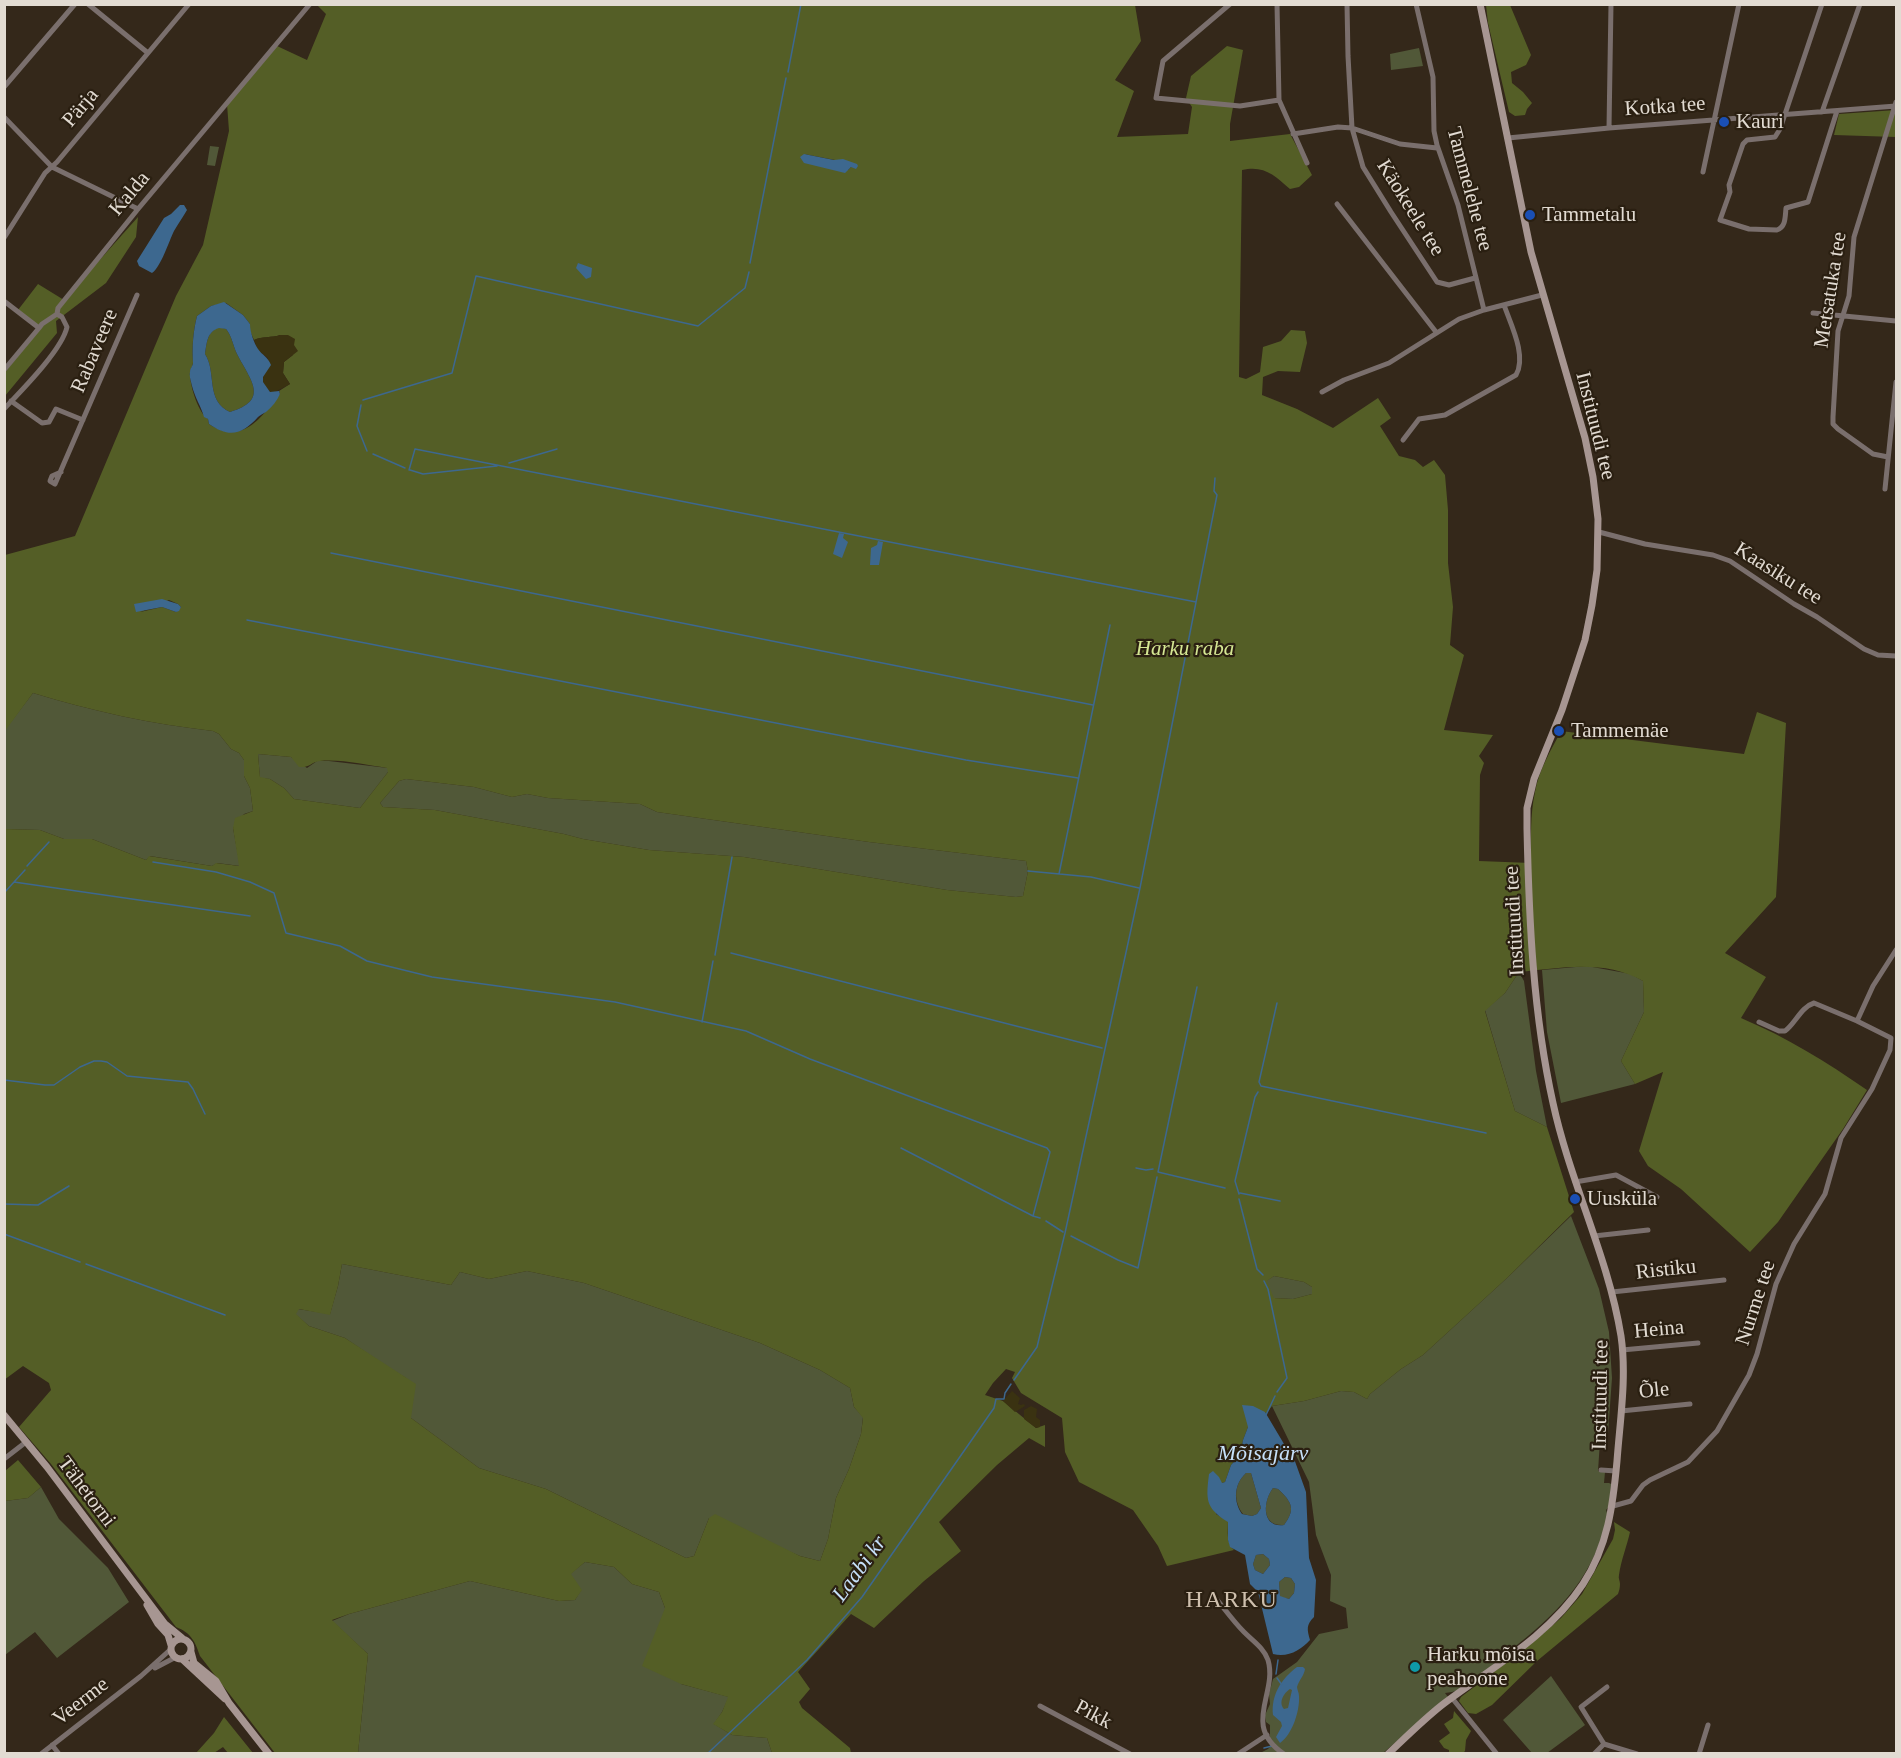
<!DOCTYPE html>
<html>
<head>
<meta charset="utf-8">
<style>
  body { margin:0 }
  #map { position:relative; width:1901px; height:1758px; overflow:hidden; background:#34281a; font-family:"Times New Roman",serif }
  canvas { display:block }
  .frame { position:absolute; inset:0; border:6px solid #e2dbd2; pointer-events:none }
</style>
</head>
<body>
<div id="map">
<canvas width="1901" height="1758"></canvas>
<div class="frame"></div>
</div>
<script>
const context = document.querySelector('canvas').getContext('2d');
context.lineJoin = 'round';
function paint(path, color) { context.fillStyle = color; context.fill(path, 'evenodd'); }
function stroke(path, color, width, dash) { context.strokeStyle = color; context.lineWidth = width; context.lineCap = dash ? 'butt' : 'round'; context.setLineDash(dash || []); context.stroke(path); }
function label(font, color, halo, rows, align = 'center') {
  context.font = font + ' "Times New Roman",serif'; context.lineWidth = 4.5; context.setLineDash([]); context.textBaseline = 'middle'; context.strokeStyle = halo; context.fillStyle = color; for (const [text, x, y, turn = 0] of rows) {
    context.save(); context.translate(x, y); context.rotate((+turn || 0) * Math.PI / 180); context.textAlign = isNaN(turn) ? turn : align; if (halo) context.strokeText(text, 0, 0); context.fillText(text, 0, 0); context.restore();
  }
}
const green = new Path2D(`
  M1419,48l4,18 -32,4 -1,-16z
  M210,146l9,1 -4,19 -8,-1z
  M33,693c58,18 119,31 180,38l6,3 12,15 8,4 5,7v16l6,12 3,23 -9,3 -11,14 7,38 -23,-3 -5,3 -62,-10 -4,4 -54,-21h-28l-24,-9 -35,-1 -1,-98z
  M258,754l33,3 16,11 10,-7h12l59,7v4l-28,36 -66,-9 -10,-11 -14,-9 -10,-1z
  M406,779l68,8 38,10 15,-3 21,4 92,6 17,8 212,30 157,19 2,10 -5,25 -7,1 -69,-7 -203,-33 -95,-7 -66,-11 -19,-5 -129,-24 -52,-3 -3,-4 19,-22z
  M1587,966l44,8 12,7 1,31 -23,49 14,23 -74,19 -14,-71 -5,-62z
  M1519,972l5,9 12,90 11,56 -32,-16 -30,-101 20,-17z
  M1571,1216l28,73 10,43 3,46 -4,55 -8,8 -2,30 7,1 -1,11h5l2,1 -1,21 -4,5c4,8 -1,18 -4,26 -18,54 -55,86 -99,120 -14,12 -29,25 -45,34 -4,2 -8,2 -13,3l3,4 -65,56 -120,1 -1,-2 6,-3 2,-2v-22l-4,-3 -1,-7 5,-11 -1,-10 4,-15 24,-17 22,-28 29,-6 -2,-20 -16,-7 1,-26 -15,-40 -7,-53 -37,-76 32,-5 37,-10 13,1 13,7 3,-5 31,-25 22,-14 84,-77z
  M342,1264l109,21 9,-13 29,7 38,-8 57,12 176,60 60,27 30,18 4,19 9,10 -2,17 -12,35 -13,29 -8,41 -8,22 -20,-5 -91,-38 -15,38 -8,2 -140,-69 -67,-21 -68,-50 -5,-40 -17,-10 -44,-30 -36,-12 -14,-12 3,-5 32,5 8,-28z
  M1274,1276l30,6 8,5v7l-19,5 -20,-1 -7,-17z
  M1246,1473h5l10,35 -4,6 -5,2 -9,-2c-10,-13 -9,-30 3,-41z
  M41,1487l18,32 49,49 21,34 -72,56 -22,-26 -30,23v-154l23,-3z
  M1273,1488l5,1c14,13 18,20 6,36 -23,2 -21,-24 -11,-37z
  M1263,1554l6,5 1,6 -7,9 -8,-4 -2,-6 3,-9z
  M585,1562l29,5 18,17 27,8 6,16 16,76 48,13 -7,15 -8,12 18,11 35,3 5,15h-414l10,-99 -36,-33 17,-7 121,-33 89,20 16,-1 6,-10 -11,-16z
  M1285,1577l6,1 4,6 -1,9 -5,6 -9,-2 -1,-15z
  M1551,1676l34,49 -38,28h-15l-29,-33z`);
const forest = new Path2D(`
  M317,5h818l6,36 -26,39 19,11 -17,46 71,-3 4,-27 -6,-9 5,-22 36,-30 16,4 -13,74v17l60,-7 22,41 -13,12 -9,2c-16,-14 -26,-24 -48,-19l-3,207 7,2 14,-7 3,-25 18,-6 10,-11 14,1 2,12 -7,29 -22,-1 -15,6 -1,18 35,14 36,19 45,-30 13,20 -11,8 19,30 16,4 8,7 11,-7 11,15 3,35v53l5,44 -3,38 14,10 -20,75 49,5 -14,21 5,7 -4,12 -1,86 52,2c0,-24 -1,-48 4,-71 4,-22 16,-42 26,-61l183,23 13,-42 29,11 -10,174 -51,56 41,24 -25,41c47,20 84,43 126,72l-24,39 -65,93 -28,30 -69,-63 -33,-23 -9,-15 24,-79 -28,12 -14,-23 23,-49 -1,-31c-38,-22 -83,-13 -124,-9l-14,21 -20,18 30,100 32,16 27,85 -67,66 -84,77 -22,14 -31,25 -3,5 -13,-7 -13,-1 -37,10 -32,5 -6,8 -1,-2 -17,15 -5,13 -3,15 -9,10 -6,17 -3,1 -6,31 12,7c0,11 -2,22 6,29l-67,16 -9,-20 -25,-36 -54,-28 -14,-30 -3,-34 -41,-25 -9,-15 3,-6 -9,-3 -13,14 -8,12 18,6 33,27 9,-3v22l-16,-9 -32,27 -58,57 22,29 -37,30 -50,47 -23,-14 -53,58 12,17 -11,13 3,6 48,40 1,5h-79l-5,-15 -35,-3 -19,-11 9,-12 6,-15 -47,-13 -39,-18 23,-58 -6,-16 -27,-8 -18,-17 -29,-5 -14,12 11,16 -7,10 -16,1 -89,-20 -121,33 -17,6 36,34 -10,99h-83l-75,-97c-5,-15 -9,-23 -24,-29l-125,-163 -32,-37 32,-37 -2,-7 -26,-17 -19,14 1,-551 35,1 24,9h28l54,21 3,-4 63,10 4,-3 23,3 -6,-38 2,-10 18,-7 -3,-23 -6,-12v-16l-5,-7 -8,-4 -12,-15 -6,-3c-61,-7 -122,-20 -180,-38l-28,38v-176l70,-19 101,-240 27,-51 26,-114 -2,-27 50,-58 30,14 19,-46zM804,154l31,6 16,7 -3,3zM226,303l17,12 7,9v7l4,9c8,-4 18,-2 26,-5l13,20 -9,7 -1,11 7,11 -11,7 1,3c-19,24 -38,52 -71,30l-1,-5c-10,-7 -17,-31 -18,-43 -1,-5 3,-9 3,-14 -1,-15 0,-31 4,-46l14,-10zM169,600l9,4 3,3 -5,5 -14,-5 -22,5zM258,754l33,3 8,10c11,1 12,-5 21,-6 22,-2 46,4 67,7l1,4 -28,36 -66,-9 -10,-11 -14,-9 -10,-2zM406,779l68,8 38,10 15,-3 21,4 92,6 17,8 212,30 157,19 2,10 -5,25 -7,1 -69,-7 -203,-33 -95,-7 -66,-11 -19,-5 -129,-24 -52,-3 -3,-4 19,-22zM342,1264l109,21 9,-13 29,7 38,-8 57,12 176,60 60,27 30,18 4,19 9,11 -2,16 -12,35 -13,29 -8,41 -8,22 -20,-5 -85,-42 -6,4 -15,38 -8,2 -140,-69 -67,-21 -68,-50 5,-34 -71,-46 -36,-12 -13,-12 3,-5 31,6 8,-29zM1274,1276l30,6 8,5v7l-19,5 -19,-1 -7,-17z
  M1486,5h24l21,50 -5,10 -15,7 1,11 11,9 9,11 -5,6 -2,6 -10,1 -6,-4 -21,-89z
  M1896,110v27l-62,-2 5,-21z
  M138,217l-2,20 -30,46 -50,38 1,12 -52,63v-24l36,-44 -23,-18 20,-26 26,16z
  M219,327l7,2c6,7 7,17 11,25 14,27 33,46 -7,58 -25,-11 -13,-40 -25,-58 2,-12 2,-22 14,-27z
  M18,1460l23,27 -13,11 -23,3v-30z
  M1614,1522l16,10c-3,14 -9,28 -11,43 -1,3 1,6 1,9 0,4 -1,7 -2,10l-81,67 -45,44 -16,9 -8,-1 -9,-12 2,-4 76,-58 24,-21 21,-24 31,-55 2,-9z
  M1454,1711l17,20 -5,9 -1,11 -2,2h-14v-3l-5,-2 -5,-7 11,-8 -6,-9 9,-6z
  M224,1717l29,36h-25l-5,-6 -9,6h-18l18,-20z`);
const sand = new Path2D(`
  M280,335h8l7,4 -1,6 4,6 -14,11 -1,11 7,11 -17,9 -3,-1 -8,-10c2,-8 5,-14 6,-24l-10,-8 -4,-10c8,-4 18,-2 26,-5z
  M1012,1391l8,7 -2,6 3,1 3,-1 1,2 -10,6 -12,-11z
  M1031,1406l6,3 -1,8 4,3v7l-4,1 -12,-9v-9z`);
const water = new Path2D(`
  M804,154l30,6 9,-1 14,5 1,2 -2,3 -5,-2 -6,6 -41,-10 -4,-6z
  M180,205h4l3,5c-4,7 -9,14 -13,21 -5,10 -13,36 -22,42l-13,-7 -2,-5 27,-43 7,-4z
  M578,263l14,5 -1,9 -5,2 -10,-11z
  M224,302l19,13 7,9c0,8 4,19 8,25 4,6 10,8 13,16l-8,12v5l7,10 9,-1 1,3c-3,7 -8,13 -14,18 -3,2 -6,3 -8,5 -16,18 -29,21 -49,7l-1,-5 -4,-2c-3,-11 -9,-19 -12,-31 -1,-5 -3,-10 -2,-14 0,-4 3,-6 3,-9 -1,-16 0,-31 4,-47l14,-10zM219,328l7,1c6,7 7,17 11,25 14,27 33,46 -7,58 -25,-11 -13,-40 -25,-58 2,-12 2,-22 14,-26z
  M839,533l5,1 -1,4 5,4 -6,16 -9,-4z
  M878,541l5,1 -4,23h-9l1,-17 6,-3z
  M162,599l16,5 3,3 -2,4 -3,1 -14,-5 -26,5 -2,-8z
  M1242,1405l11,1 12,6 22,37 5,4 14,39 3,66 7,22 -2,37c-8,8 -7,12 -4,23 -9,10 -22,18 -37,14l-15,-62 -8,-8 -5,-29 -15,-8 -2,-7v-18c-23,-14 -22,-23 -19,-48l4,-3 6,6 3,6 3,-1 6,-17 9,-10 3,-15 5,-13zM1246,1473h5l10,35 -4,6 -5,2 -10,-2c-9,-13 -8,-30 4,-41zM1273,1488l5,1c14,13 18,20 6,36 -23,3 -21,-24 -11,-37zM1263,1554l6,5 1,6 -7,9 -8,-4 -2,-6 3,-9zM1285,1577l6,1 4,6 -1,9 -5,6 -9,-3 -1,-14z
  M1297,1667h6l2,2c-1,7 -6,11 -8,18 0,2 2,6 2,9 1,15 -7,39 -19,47l-4,-6 6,-11 -1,-4 -8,-7c-2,-20 8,-36 24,-48zM1290,1689l2,1 -4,18 -4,1c-6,-7 0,-16 6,-20z`);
const stream = new Path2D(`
  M788,72l13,-68
  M750,263l36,-185
  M363,400l89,-27 24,-97 222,50 47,-38 4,-16
  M361,405l-4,21 10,25
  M373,454l32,14
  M509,463l48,-14
  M409,470l6,-21 781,153
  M410,470l13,4 74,-8
  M331,553l762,152
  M247,620l719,140 112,18
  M153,862l63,10 34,10 24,11 12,40 54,13 27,15 65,16 183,25 131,29 64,28 237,89 3,4 -17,64 7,2
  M27,866l22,-24
  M1028,871l63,6 48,11
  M1059,874l51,-249
  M14,882l236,34
  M4,893l21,-23
  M731,953l371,95
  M715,955l17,-98
  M1197,987l-39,185 67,16
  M1277,1003l-18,79 2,4 225,47
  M702,1022l11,-61
  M4,1080l41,5h9l26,-18 14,-6h7l6,1 20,14 61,6 5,7 12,25
  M901,1148l132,68
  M1136,1168l10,2 7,-1
  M1240,1193l40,8
  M1239,1194l-4,-13 20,-84 3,-5
  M1239,1199l18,70 6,6
  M4,1204l34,1 31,-19
  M1046,1221l17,11
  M4,1234l76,28
  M1071,1236l47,24 20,8 19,-91
  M86,1264l139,51
  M1264,1281l4,8 19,89 -10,14
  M1014,1380l23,-33 28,-114 75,-345 77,-393 -3,-4 1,-13
  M1266,1415l9,-19
  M1276,1674l2,-14
  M1277,1678l5,7
  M1264,1748l8,-2
  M707,1754l100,-94 55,-63 132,-189 2,-9h8l1,-6 6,-9`);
const street = new Path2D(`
  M88,4l60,49
  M1230,4l-67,57 -7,37 84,8 39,-6
  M1277,4l2,96 28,63
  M1347,4l1,52 4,72 11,39 28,45 46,70 12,3 26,-7
  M1416,4l17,73 1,54 3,14 21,60 26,105
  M1822,4l-42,125 -5,8 -28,3 -4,4 -14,41 1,7 -10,28 29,9 28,1c9,-3 8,-13 9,-22l22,-6 29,-91
  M4,87l71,-83
  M1822,112l38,-108
  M4,117l48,50 86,42
  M1609,128l2,-124
  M1293,134l45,-7 14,1 48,16 37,4
  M1508,138l101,-10 287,-22
  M1703,172l36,-168
  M1337,204l99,128
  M4,238l41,-65 12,-11 132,-158
  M4,301l35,27 3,-4 15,-10
  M1813,313l83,8
  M4,370l35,-42
  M1322,392l22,-12 45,-17 70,-44 25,-9 58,-15
  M11,401l31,22 7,-1 7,-13 27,11
  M4,409c17,-18 58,-59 63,-82l-5,-10 -5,-3 1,-6 80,-99 172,-205
  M1403,440l16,-21 26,-4 71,-40c11,-19 -5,-50 -12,-70
  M1888,457l-15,-3 -35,-25 -5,-5v-7l5,-86 11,-35 5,-59 42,-135
  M61,472l-9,4 -2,5 5,3 82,-189
  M1885,489l11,-107
  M1599,532l46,12 68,11 17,6 64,43 23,13 47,32 14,6 18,1
  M1759,1022l20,9h6c10,-7 16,-24 29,-28l43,18
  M1575,1182l41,-7 41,22
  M1594,1236l54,-6
  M1612,1292l112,-12
  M1622,1350l76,-7
  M1621,1411l69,-7
  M4,1459l22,-17
  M1601,1470l15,1
  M1613,1506l18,-5 12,-16 7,-5 38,-18 29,-31 32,-56 8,-21 19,-70 18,-40 31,-50 16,-56 31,-49 18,-39 1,-12 -34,-17 16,-35 23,-36
  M1214,1596c10,12 19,25 30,36 9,9 20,16 24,28 10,34 -27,65 16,94
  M155,1668l21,-11
  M1452,1698l45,56
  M1040,1706l90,48
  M1604,1744l-23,-37 26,-20
  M52,1745l7,9
  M41,1754l100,-78 30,-27
  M1238,1754l29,-19
  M1594,1754l10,-10 33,10
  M1699,1754l9,-29`);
const secondary = new Path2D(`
  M4,1415l43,52 118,157 17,14
  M147,1605l11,19 10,11 3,10
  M171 1649a10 10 0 1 1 20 0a10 10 0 1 1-20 0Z
  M191,1652l3,11 22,18 13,22 40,51
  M182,1659l43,40
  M1388,1754c18,-17 35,-34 54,-49 49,-37 107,-69 141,-121 25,-38 30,-79 34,-123 3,-41 10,-84 4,-125 -13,-80 -51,-154 -68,-233 -20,-90 -24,-183 -26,-274v-21l7,-29 28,-69 23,-70 7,-35 5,-35 1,-51 -5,-42 -8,-39 -54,-186 -51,-248`);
const markers = [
  [1724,122,6,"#1a4fb4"],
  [1530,215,6,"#1a4fb4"],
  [1559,731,6,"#1a4fb4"],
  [1575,1199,6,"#1a4fb4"],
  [1415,1667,6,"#0f9aa8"]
];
const streetNames = [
  ["Kotka tee",1665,107,-4],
  ["Pärja",81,108,-50],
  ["Tammelehe tee",1469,189,75],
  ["Kalda",130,194,-50],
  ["Käokeele tee",1410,208,58],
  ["Metsatuka tee",1831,290,-81],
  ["Rabaveere",95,351,-67],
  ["Instituudi tee",1595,426,76],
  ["Kaasiku tee",1778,574,32],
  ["Instituudi tee",1515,921,-93],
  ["Ristiku",1666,1270,-6],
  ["Nurme tee",1756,1303,-72],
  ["Heina",1659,1330,-5],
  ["Õle",1654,1391,-6],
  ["Instituudi tee",1601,1395,-89],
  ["Tähetorni",86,1492,53],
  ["Veerme",81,1702,-38],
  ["Pikk",1093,1715,28]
];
const poiNames = [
  ["Kauri",1736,122],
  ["Tammetalu",1542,215],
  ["Tammemäe",1571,731],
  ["Uusküla",1587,1199],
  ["Harku mõisa",1427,1655],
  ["peahoone",1427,1679]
];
const parkNames = [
  ["Harku raba",1185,649]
];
const waterNames = [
  ["Mõisajärv",1263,1454],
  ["Laabi kr",860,1569,-54]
];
const quarterNames = [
  ["HARKU",1232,1601]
];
paint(green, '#515838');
paint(forest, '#545e26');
paint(sand, '#3a3211');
paint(water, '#3d688f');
stroke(stream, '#3d688f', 1.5);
stroke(street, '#7a6f6d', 5);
stroke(secondary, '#a79692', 7);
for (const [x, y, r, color] of markers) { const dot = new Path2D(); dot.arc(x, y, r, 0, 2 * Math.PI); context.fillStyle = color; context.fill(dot); stroke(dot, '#2a1f11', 2); }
label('21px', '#e2dbd2', '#2a1f11', streetNames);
label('21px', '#e2dbd2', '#2a1f11', poiNames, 'left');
label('italic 21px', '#d5e793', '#2a1f11', parkNames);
label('italic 22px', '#c6e0f9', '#2a1f11', waterNames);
context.letterSpacing = '1.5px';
label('24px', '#cebfad', '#2a1f11', quarterNames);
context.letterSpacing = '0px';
</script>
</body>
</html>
